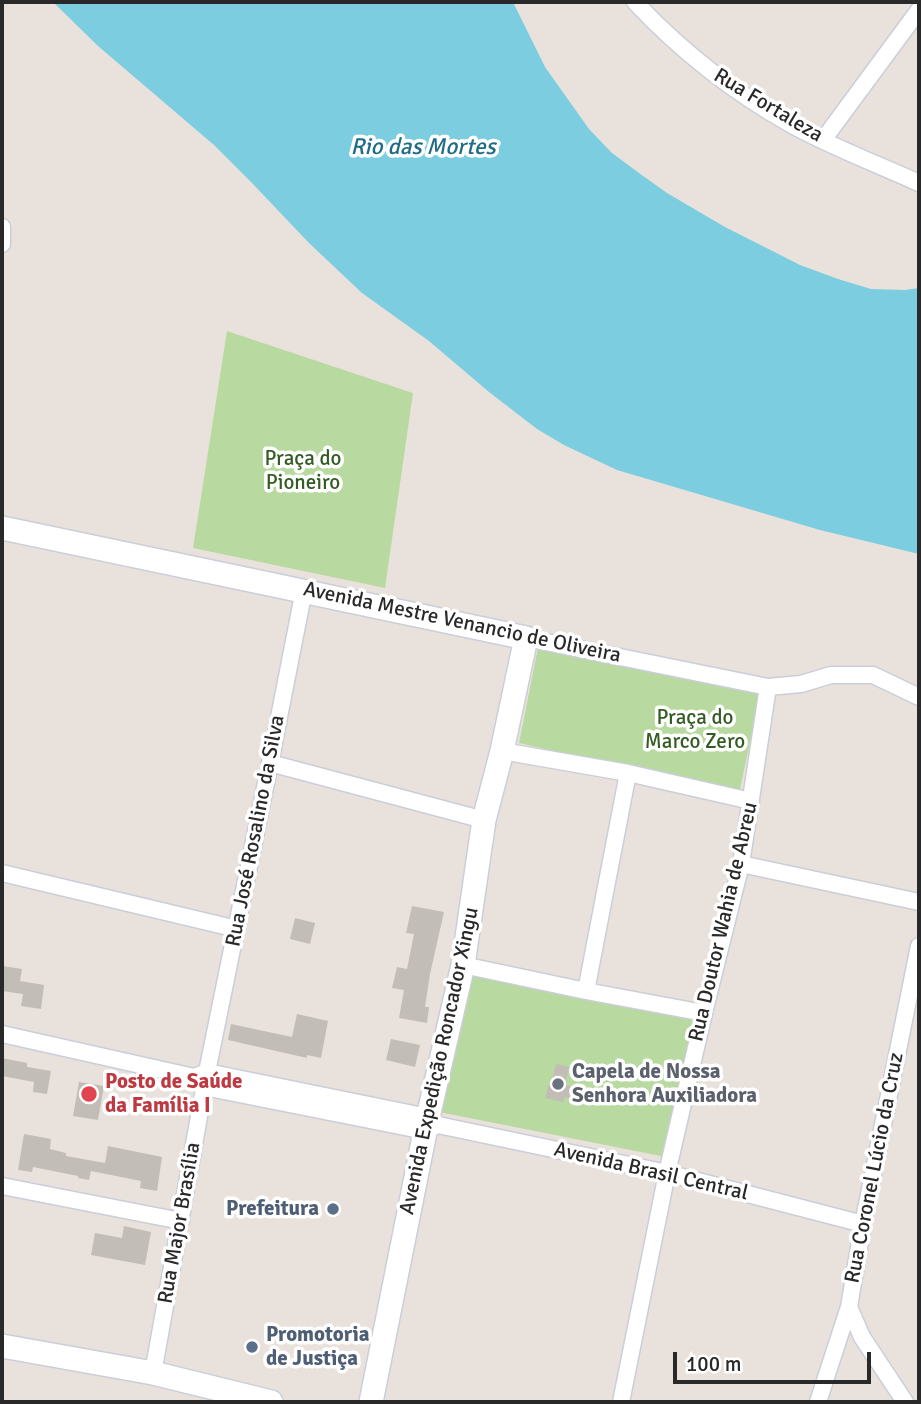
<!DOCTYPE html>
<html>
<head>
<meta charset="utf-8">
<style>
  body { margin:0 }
  #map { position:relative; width:921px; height:1404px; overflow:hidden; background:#e9e2dc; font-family:Signika,sans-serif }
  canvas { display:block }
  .frame { position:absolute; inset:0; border:4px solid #292929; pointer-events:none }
  .scale { position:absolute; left:673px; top:1352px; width:198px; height:32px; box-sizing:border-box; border:4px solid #292929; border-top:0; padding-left:9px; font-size:21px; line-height:24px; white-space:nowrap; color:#292929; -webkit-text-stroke:5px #fff; paint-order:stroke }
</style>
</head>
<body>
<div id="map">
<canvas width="921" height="1404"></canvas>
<div class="frame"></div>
<div class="scale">100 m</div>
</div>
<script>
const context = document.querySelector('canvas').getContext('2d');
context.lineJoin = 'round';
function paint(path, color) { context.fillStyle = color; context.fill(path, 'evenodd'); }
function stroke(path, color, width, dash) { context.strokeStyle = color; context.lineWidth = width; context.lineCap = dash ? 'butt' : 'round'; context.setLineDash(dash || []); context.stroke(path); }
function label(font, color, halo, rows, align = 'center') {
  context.font = font + ' Signika,sans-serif'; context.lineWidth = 7; context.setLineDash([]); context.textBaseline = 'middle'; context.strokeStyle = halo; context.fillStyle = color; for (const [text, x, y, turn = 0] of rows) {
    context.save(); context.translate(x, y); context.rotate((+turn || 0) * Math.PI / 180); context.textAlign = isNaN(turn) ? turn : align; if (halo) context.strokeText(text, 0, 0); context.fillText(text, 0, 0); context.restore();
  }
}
const green = new Path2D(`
  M227,331l186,62 -28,195 -192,-40z
  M538,648l223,42 -22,104 -220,-51z
  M468,970l227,47 -29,140 -227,-45z`);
const water = new Path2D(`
  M53,2h460l32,65 44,62 23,24 27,20 28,20 58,34 75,38 38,14 33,10 34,1 14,-2v266l-99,-24 -203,-60 -53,-25 -27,-16 -48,-37 -60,-51 -67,-48 -53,-50 -57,-60 -38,-38 -116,-99z`);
const building = new Path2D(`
  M412,906l32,6 -14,62 -5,33h4l-2,16 -28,-5 5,-28 -12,-2 5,-21 10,2 7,-35 -8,-1z
  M295,918l20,5 -5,21 -20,-5z
  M3,966l19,3 -2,12 24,4 -3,24 -20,-3 2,-12 -21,-3z
  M297,1014l31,7 -7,37 -14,-3v3l-79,-18 3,-16 61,13z
  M391,1039l29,6 -5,22 -29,-7z
  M2,1058l25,5v4l24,4 -4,23 -14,-2 1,-10 -32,-6z
  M556,1064l13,3 -4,18 11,3 -3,11 -8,-2 -2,5 -18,-4 4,-14h2z
  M79,1082l25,4 -6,34 -25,-4z
  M24,1134l27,5 -1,10 16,4v3l39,7 3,-17 54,11 -5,34 -17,-3 1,-7 -50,-10 -2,9 -11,-2v-2l-45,-9 -1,5 -14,-2z
  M124,1226l27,6 -6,33 -54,-10 4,-22 27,5z`);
const street = new Path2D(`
  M635,2c46,49 98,90 157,123 40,22 85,39 127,58
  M823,140l96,-130
  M2,227v17
  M526,638l242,49 33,-3 30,-9h42l46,22
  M502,751l126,22 123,28
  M270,763l214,57
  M741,864l178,38
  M2,873l235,56
  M463,965l123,26 118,22
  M586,991l42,-218
  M2,1034l192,43 13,-5 221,45 10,8 229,48 196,51
  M198,1081l6,6 221,44 9,-4
  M2,1186l179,35
  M849,1307l13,30 43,65
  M153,1373l54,-301 63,-309 34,-173
  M621,1402l46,-229 37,-160 37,-149 27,-177
  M818,1402l31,-95 14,-83 56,-278`);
const secondary = new Path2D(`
  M2,528l524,110 -24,113 -18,69 -21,145 -35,152 -57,285
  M2,1346l151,27 118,29`);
const markers = [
  [558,1084,7,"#6b7280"],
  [89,1094,9,"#e0444e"],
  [333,1209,7,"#5c6f8a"],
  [252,1347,7,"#5c6f8a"]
];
const streetNames = [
  ["Rua Fortaleza",768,106,31],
  ["Avenida Mestre Venancio de Oliveira",462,623,12],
  ["Rua José Rosalino da Silva",256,831,-79],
  ["Rua Doutor Wahia de Abreu",724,922,-77],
  ["Avenida Expedição Roncador Xingu",440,1061,-78],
  ["Rua Coronel Lúcio da Cruz",875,1168,-79],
  ["Avenida Brasil Central",651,1172,13],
  ["Rua Major Brasília",180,1223,-80]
];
const parkNames = [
  ["Praça do",303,459],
  ["Pioneiro",303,483],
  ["Praça do",695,718],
  ["Marco Zero",695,742]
];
const worshipNames = [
  ["Capela de Nossa",572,1072],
  ["Senhora Auxiliadora",572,1096]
];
const healthNames = [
  ["Posto de Saúde",105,1082],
  ["da Família I",105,1106]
];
const serviceNames = [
  ["Prefeitura",319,1209],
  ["Promotoria",266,1335,"left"],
  ["de Justiça",266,1359,"left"]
];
const waterNames = [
  ["Rio das Mortes",423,148]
];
paint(green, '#b8d99f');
paint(water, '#7bcddf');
paint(building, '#c2bdb7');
stroke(street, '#cbced9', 19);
stroke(secondary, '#cbced9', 26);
stroke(street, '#fff', 16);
stroke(secondary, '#fff', 23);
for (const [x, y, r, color] of markers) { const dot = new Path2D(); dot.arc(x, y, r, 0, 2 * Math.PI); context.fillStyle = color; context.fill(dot); stroke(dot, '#fff', 2.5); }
label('21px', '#292929', '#fff', streetNames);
label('21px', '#335c22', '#fff', parkNames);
label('bold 21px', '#5b616d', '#fff', worshipNames, 'left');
label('bold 21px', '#be3a42', '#fff', healthNames, 'left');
label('bold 21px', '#4e5e75', '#fff', serviceNames, 'right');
label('italic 23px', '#1e6c87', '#fff', waterNames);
</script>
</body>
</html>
